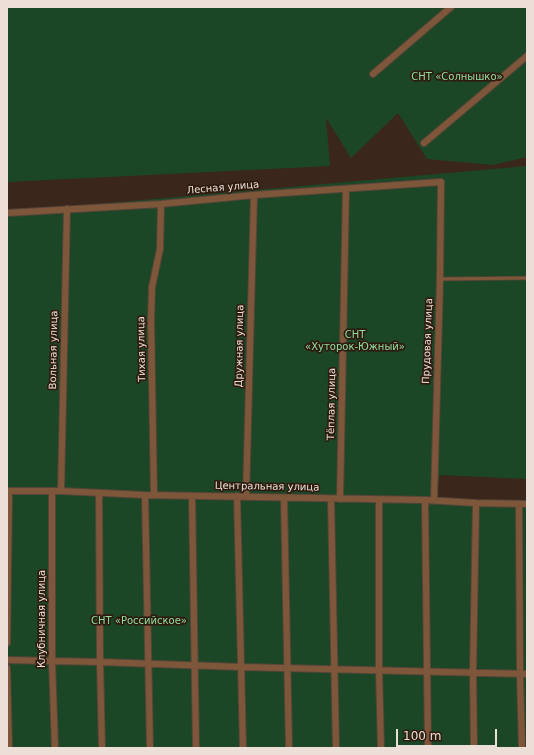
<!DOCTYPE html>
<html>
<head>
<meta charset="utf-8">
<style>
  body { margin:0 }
  #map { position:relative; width:534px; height:755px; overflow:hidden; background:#3a261a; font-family:"DejaVu Sans",sans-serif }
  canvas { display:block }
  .frame { position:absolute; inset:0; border:8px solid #ecdfd7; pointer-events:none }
  .scale { position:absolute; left:396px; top:729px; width:101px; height:18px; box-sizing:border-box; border:2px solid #ecdfd7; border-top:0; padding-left:5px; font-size:12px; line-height:14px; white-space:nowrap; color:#ecdfd7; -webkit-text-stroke:3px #2f1c11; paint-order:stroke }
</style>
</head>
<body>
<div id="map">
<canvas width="534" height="755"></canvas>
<div class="frame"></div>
<div class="scale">100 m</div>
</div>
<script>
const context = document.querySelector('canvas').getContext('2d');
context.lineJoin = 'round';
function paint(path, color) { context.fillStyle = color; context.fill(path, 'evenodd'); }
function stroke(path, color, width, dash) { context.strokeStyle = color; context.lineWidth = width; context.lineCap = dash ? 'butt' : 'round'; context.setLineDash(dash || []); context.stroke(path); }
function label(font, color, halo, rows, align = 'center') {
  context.font = font + ' "DejaVu Sans",sans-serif'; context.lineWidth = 3.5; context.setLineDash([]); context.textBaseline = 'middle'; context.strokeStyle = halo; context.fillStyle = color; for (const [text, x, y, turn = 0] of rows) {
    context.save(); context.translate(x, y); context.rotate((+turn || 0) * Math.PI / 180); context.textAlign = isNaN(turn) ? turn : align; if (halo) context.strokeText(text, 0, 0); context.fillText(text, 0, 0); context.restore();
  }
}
const green = new Path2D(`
  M7,7h520v150l-34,8 -66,-6 -29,-46 -47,45 -25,-40 4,48 -323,16z
  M527,166v313l-87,-4 -6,25 93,4v244h-520v-536z`);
const service = new Path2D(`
  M440,279l87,-1`);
const minor = new Path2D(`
  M373,74l78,-67
  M424,143l103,-87
  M7,213l154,-9 93,-9 187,-13 -1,97 -6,221
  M7,491h54l84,4 280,5 51,3 51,1
  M52,491v170l3,87
  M61,491l6,-282
  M99,493l1,169 2,86
  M145,495l5,253
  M154,495l-3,-174 1,-34 8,-38 1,-45
  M192,496l4,252
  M237,496l6,252
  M246,497l8,-302
  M284,498l5,250
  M331,499l5,249
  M340,499l6,-310
  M379,500v170l2,78
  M425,500l3,248
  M519,504l1,170 2,74
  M7,643l2,-152
  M7,660l93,2 141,5 286,7
  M7,668l2,80
  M474,748l-1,-75 3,-170`);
const parkNames = [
  ["СНТ «Солнышко»",457,77],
  ["СНТ",355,335],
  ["«Хуторок-Южный»",355,347],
  ["СНТ «Российское»",139,621]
];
const streetNames = [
  ["Лесная улица",223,188,-5],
  ["Прудовая улица",428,341,-88],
  ["Дружная улица",240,346,-89],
  ["Тихая улица",142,349,-91],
  ["Вольная улица",54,350,-89],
  ["Тёплая улица",332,404,-89],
  ["Центральная улица",267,487,1],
  ["Клубничная улица",42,619,-90]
];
paint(green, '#1b4726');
stroke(service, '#564438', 4.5);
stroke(minor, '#564438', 8);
stroke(service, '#7e573b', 3);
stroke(minor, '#7e573b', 6);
label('10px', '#90de9f', '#2f1c11', parkNames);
label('10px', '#ecdfd7', '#2f1c11', streetNames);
</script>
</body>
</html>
